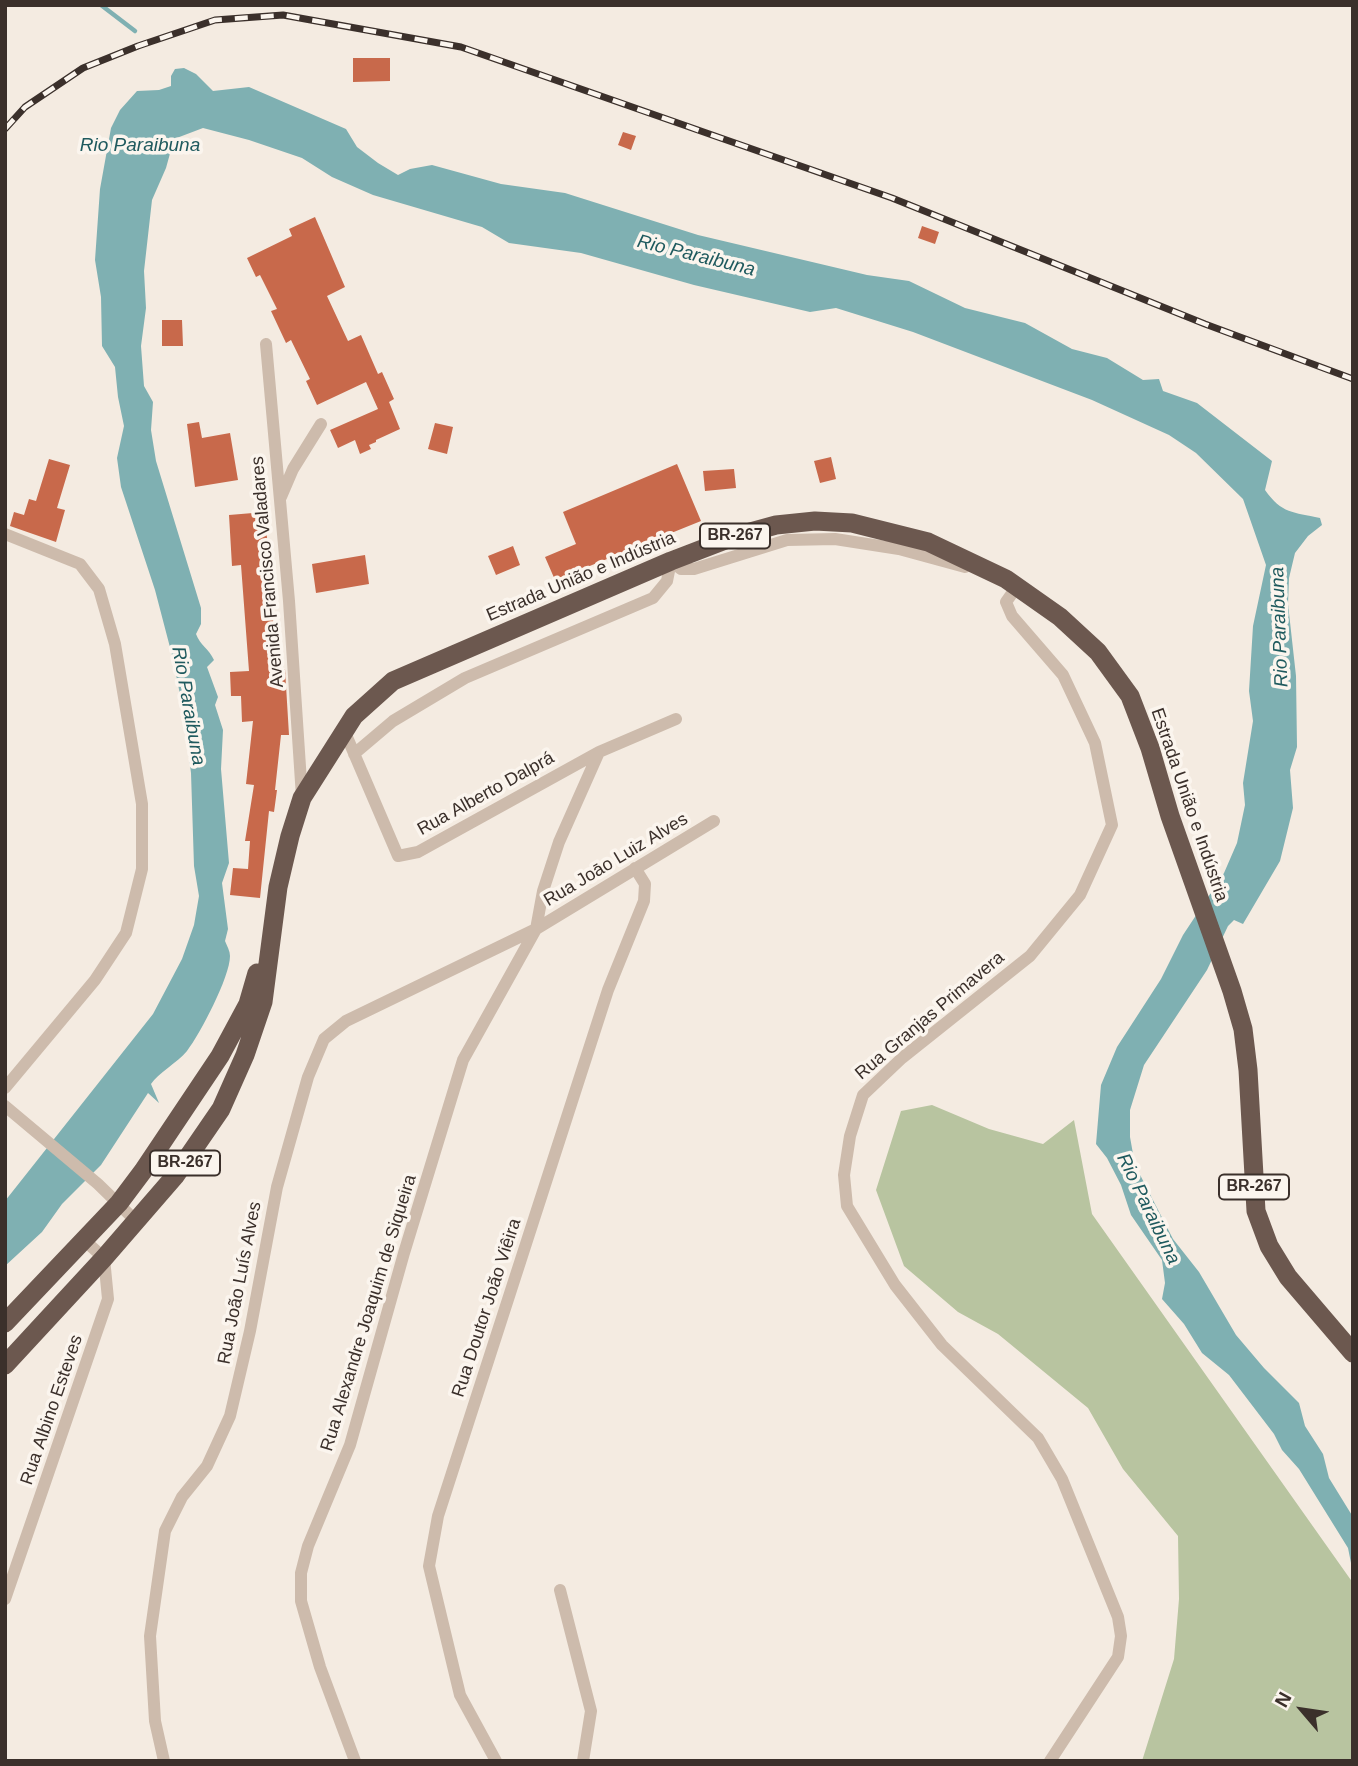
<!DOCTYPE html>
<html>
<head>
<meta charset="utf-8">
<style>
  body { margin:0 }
  #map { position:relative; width:1358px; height:1766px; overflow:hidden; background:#f4ebe1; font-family:Arial,sans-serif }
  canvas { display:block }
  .frame { position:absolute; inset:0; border:7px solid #3b302b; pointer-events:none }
  .north { position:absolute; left:1267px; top:1675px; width:70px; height:70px; -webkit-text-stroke:5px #fbf5ee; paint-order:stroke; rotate:299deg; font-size:19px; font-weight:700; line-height:28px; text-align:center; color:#3b302b }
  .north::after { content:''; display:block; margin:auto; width:24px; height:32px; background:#3b302b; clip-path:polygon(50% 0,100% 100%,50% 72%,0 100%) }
</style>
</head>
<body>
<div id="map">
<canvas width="1358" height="1766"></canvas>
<div class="frame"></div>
<div class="north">N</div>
</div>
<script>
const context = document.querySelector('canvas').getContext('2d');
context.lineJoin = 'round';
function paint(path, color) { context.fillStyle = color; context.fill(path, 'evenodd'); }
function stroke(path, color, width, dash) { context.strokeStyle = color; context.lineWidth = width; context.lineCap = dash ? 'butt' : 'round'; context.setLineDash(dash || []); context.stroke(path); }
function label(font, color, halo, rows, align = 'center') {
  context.font = font + ' Arial,sans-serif'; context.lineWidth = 7; context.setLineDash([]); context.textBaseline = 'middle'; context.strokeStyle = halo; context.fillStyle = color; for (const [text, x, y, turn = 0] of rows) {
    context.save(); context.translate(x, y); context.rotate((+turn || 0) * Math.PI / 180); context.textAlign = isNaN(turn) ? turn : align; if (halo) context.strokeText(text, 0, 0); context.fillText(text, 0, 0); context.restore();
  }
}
const green = new Path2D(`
  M932,1105l57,24 54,15 31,-24 18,94 261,369v178h-211l32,-102 5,-60 -1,-63 -55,-67 -35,-61 -90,-74 -40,-22 -54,-46 -28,-76 25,-79z`);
const water = new Path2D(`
  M184,68l12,6 17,17 36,-4 97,42 11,18 21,16 20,12 12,-6 22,-4 69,19 64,9 133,42 169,40 42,6 56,27 60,15 47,26 35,9 36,22 16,-1 4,12 34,12 75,58 -7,29c17,24 28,22 55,28l2,7 -14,11 -13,17 -6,25 -1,26 8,72 1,71 -7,23 3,38 -13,53 -37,63 -9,-4 -6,6 -21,44 -63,95 -14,45v27l5,28 38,74 26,33 37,63 28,33 35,35 6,23 18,28 6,24 24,39v56l-5,-25 -49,-79 -17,-19 -8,-16 -45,-59 -27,-22 -18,-29 -22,-25 3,-16 -3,-23 -31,-45 -10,-30 -14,-27 -11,-14 5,-59 16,-38 44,-68 22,-44 41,-62 13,-30 8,-38 -2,-22 10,-62 -4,-30 4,-65 13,-61 -23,-66 -47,-46 -27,-18 -77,-35 -179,-68 -77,-24 -26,4 -116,-27 -113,-32 -72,-10 -27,-16 -109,-32 -41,-18 -30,-19 -53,-18 -46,-12 -29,11 -8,29 -14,32 -8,71 2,37 -5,38 3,40 9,16 -2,28 5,31 45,147v16l-5,10c4,11 13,15 18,26l-7,7 11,30 -3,8 8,25 -2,39 8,94 -7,20 6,46 -3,12c2,5 5,10 5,15 0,21 -30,78 -43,95 -10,12 -29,22 -36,33l8,19 -11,-10 -47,72 -39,39 -20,28 -37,34v-65l148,-187 29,-55 12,-34 5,-29 -5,-30 -3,-93 -8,-64 -11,-54 -17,-65 -34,-103 -4,-29 7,-32 -6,-29 -3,-30 -13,-21 -1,-49 -6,-37 5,-71 11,-61 9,-18 17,-19 22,-1 12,-4v-10l4,-7z`);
const stream = new Path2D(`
  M101,5l34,26`);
const building = new Path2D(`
  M353,58h37v23l-37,1z
  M623,132l13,4 -5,14 -13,-5z
  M315,217l30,70 -18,9 21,45 13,-6 17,39 4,-2 12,27 -5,3 11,27 -24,11v2l-7,3 2,4 -11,5 -5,-14 -17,8 -8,-18 48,-21 -12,-27 -49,23 -11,-24 4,-2 -19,-39 -5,3 -15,-32 6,-2 -17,-34 -4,2 -9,-19 45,-22 -3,-7z
  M922,226l17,6 -4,12 -17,-6z
  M162,320h20l1,26h-21z
  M199,422l3,16 28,-5 8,47 -43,7 -8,-63z
  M435,423l18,4 -6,27 -19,-5z
  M831,457l5,22 -16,4 -6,-22z
  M49,459l21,6 -13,43 8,2 -9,32 -46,-16 4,-14 10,3 5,-16 7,2z
  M677,464l24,57 -146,59 -10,-23 31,-13 -13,-32z
  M734,469l2,19 -31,3 -2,-20z
  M265,512l12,157h8l4,66h-8l-6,55h2l-3,22 -5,-1 -9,87 -30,-3 3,-27 15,1 2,-28h-5l9,-56 -8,-1 7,-63 -11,1 -1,-26h-10l-1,-24 19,-1 -8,-106 -9,1 -3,-51z
  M513,546l7,19 -24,10 -8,-19z
  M365,555l4,29 -53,9 -4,-29z`);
const minor = new Path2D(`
  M266,344l23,257 13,196
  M281,497l12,-28 28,-45
  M5,534l75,30 19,25 16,55 27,160v65l-16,64 -31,47 -90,108
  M1021,588l-8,4 -7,10 6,14 51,59 32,68 17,82 -32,70 -50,61 -128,102 -39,37 -13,41 -6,39 3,31 48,79 47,60 96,93 24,41 56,138 3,19 -3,21 -68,104
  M344,730l54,126 20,-4 181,-100 77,-33
  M354,754l39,-33 72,-43 188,-80 14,-17 4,-20 10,8h13l93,-29 48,-1 64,10 66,18
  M5,1106l93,78 39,38
  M560,1590l31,121 -8,50
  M5,1599l103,-300 -4,-41 -21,-19
  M164,1761l-9,-40 -5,-85 15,-105 17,-34 25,-31 23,-50 20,-85 27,-144 31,-110 16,-38 22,-18 190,-92 178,-108
  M355,1761l-35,-94 -19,-66v-28l7,-27 42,-101 54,-192 59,-193 73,-131 7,-38 16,-49 40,-90
  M496,1761l-36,-66 -31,-129 9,-50 170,-526 36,-89 1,-17 -10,-16`);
const trunk = new Path2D(`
  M5,1323l114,-120 24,-32 77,-115 28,-52 9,-31
  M5,1365l99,-107 71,-82 46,-67 24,-54 18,-53 15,-115 12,-51 12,-38 52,-82 39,-35 278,-120 65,-25 40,-11 39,-4 37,2 76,19 78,37 54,38 38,35 32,44 20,52 20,68 62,175 11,38 5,41 8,141 13,35 19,31 65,76`);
const rail = new Path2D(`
  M5,129l20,-22 58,-39 55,-22 77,-26 68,-5 178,32 431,151 313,126 148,55`);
const shields = [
  [735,536,70],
  [185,1163,70],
  [1254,1187,70]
];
const shieldNames = [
  ["BR-267",735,536],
  ["BR-267",185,1163],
  ["BR-267",1254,1187]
];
const streetNames = [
  ["Avenida Francisco Valadares",268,572,-95],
  ["Estrada União e Indústria",581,577,-23],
  ["Rua Alberto Dalprá",486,794,-29],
  ["Estrada União e Indústria",1189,805,71],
  ["Rua Joāo Luiz Alves",616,860,-31],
  ["Rua Granjas Primavera",930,1016,-40],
  ["Rua João Luís Alves",240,1283,-79],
  ["Rua Doutor João Viêira",487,1308,-72],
  ["Rua Alexandre Joaquim de Siqueira",369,1313,-73],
  ["Rua Albino Esteves",52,1410,-71]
];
const waterNames = [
  ["Rio Paraibuna",140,146],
  ["Rio Paraibuna",696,256,14],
  ["Rio Paraibuna",1280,627,-92],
  ["Rio Paraibuna",188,706,80],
  ["Rio Paraibuna",1148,1209,64]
];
paint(green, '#b8c4a0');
paint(water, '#7fb0b2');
stroke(stream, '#7fb0b2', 4.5);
paint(building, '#c8694b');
stroke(minor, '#cdbbac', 12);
stroke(trunk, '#6c584f', 19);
stroke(rail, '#3b302b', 7);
stroke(rail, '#fbf5ee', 4.5, [13]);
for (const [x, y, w] of shields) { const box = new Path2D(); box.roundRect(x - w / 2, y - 12.5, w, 25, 5); context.fillStyle = '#fbf5ee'; context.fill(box); stroke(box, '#3b302b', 2); }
label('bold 16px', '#3b302b', null, shieldNames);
label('18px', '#3b302b', '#fbf5ee', streetNames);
label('italic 19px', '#1f5a5e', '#fbf5ee', waterNames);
</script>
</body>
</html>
